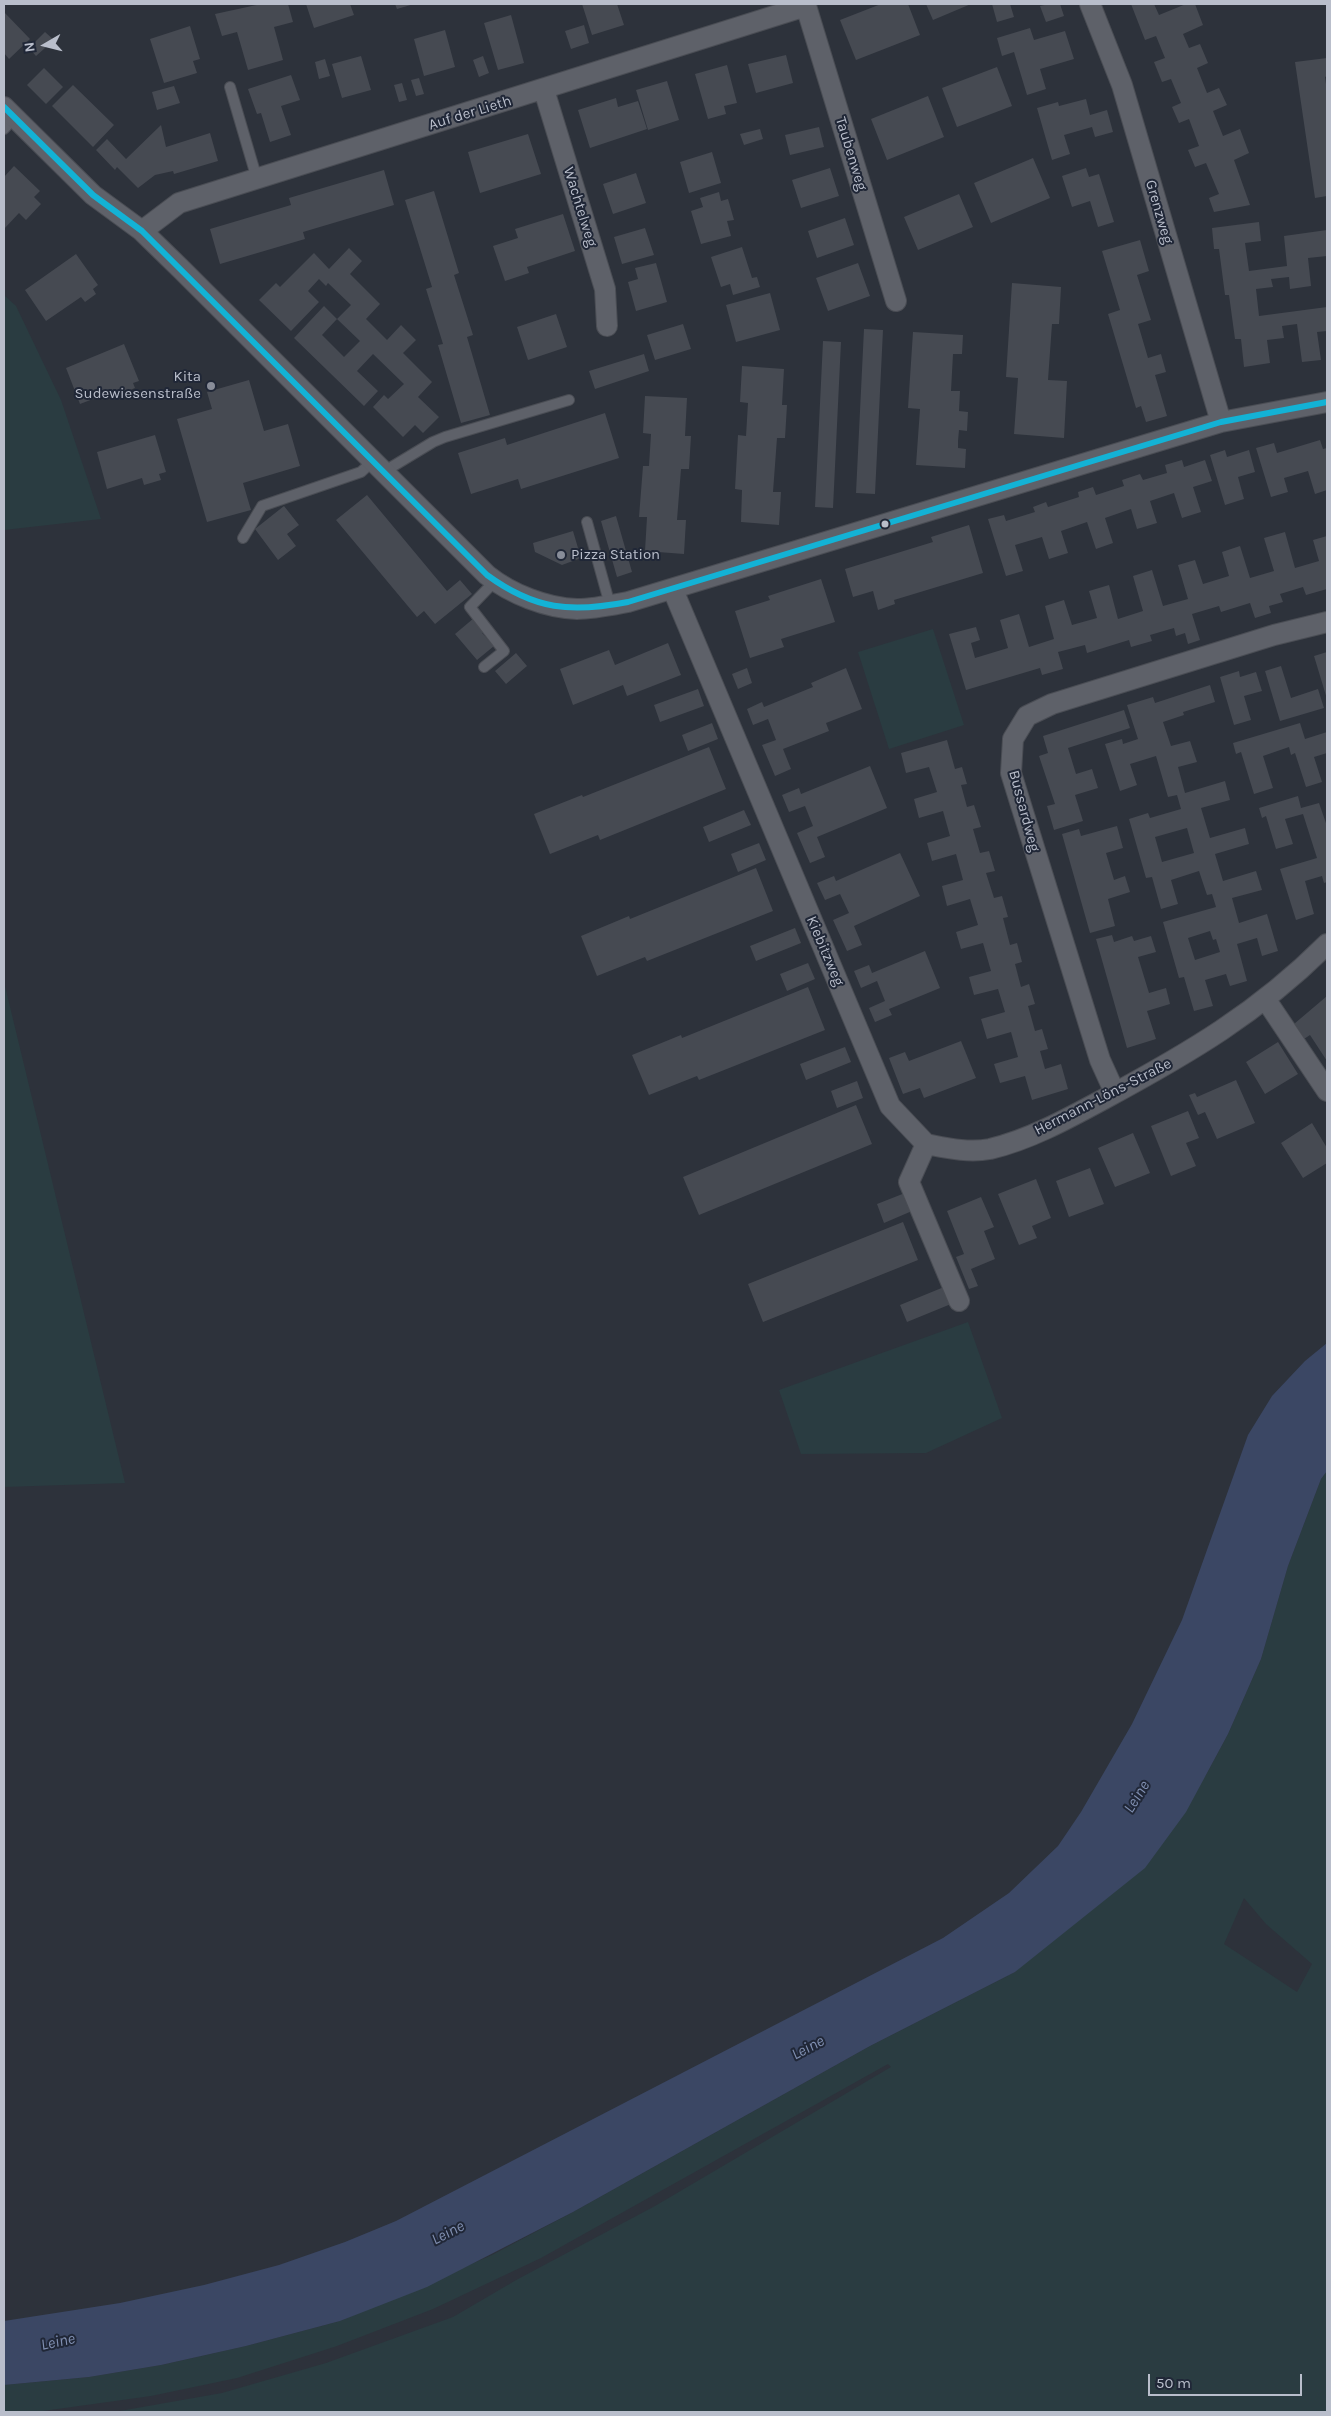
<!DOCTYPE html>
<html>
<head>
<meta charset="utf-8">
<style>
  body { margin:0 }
  #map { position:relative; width:1331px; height:2416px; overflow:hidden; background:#2d323b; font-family:Karla,sans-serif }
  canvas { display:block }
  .frame { position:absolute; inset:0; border:5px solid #b9becb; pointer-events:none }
  .north { position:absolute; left:20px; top:20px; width:50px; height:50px; -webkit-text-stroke:4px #202737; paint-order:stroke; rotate:262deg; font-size:14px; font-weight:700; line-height:20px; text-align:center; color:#b9becb }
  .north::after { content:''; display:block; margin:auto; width:18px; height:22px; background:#b9becb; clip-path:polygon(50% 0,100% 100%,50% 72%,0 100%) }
  .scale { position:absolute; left:1148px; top:2374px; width:154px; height:22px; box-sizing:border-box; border:2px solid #b9becb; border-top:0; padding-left:6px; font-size:15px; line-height:18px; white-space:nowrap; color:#b9becb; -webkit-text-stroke:4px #202737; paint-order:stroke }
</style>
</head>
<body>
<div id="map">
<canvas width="1331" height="2416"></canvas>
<div class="frame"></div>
<div class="north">N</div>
<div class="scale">50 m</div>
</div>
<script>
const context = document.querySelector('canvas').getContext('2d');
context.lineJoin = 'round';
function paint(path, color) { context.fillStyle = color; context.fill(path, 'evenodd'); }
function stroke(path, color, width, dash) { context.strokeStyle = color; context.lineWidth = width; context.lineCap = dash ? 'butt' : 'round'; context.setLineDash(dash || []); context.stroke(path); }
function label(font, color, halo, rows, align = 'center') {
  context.font = font + ' Karla,sans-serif'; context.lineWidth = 4; context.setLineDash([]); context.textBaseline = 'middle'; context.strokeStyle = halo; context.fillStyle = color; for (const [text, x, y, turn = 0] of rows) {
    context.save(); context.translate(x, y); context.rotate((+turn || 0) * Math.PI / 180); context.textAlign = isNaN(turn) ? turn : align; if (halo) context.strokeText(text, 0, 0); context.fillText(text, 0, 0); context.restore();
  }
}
const green = new Path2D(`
  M4,295l12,11 45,94 40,119 -97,11z
  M933,629l31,96 -75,24 -31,-97z
  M4,982l121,501 -121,4z
  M968,1322l34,96 -76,35 -125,1 -22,-64z
  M1327,1471v941h-1213l108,-19 104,-30 127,-46 65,-38 137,-73 236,-139 -3,-3 -347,194 -108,51 -96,37 -100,32 -86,18 -115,16h-32v-27l85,-8 72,-12 85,-19 94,-25 152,-66 81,-43 297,-166 145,-74 191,-197 22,-41 33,-75 27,-93 33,-87zM1244,1898l22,26 46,40 -15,28 -73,-48z`);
const water = new Path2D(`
  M1327,1343v128l-6,8 -33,87 -27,93 -33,75 -42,78 -41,56 -130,104 -145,74 -297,166 -146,75 -87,34 -94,25 -85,19 -72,12 -85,8v-64l116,-18 84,-18 75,-20 66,-23 51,-21 547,-283 66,-45 49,-47 23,-34 51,-88 50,-104 66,-185 24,-39 33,-35z`);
const building = new Path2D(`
  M261,4h27l5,18 -19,5 9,33 -35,10 -11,-38 -15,4 -7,-22z
  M306,4h44l4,11 -40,13z
  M395,4h19l-17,5z
  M582,4h35l7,21 -32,10z
  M881,4h27l12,31 -64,25 -16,-40z
  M926,4h45l-38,16z
  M992,4h18l4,13 -17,5z
  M1049,4h11l4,12 -18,6 -6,-16z
  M1131,4h23l5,11 27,-11h9l8,21 -20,9 6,14 11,-4 8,19 -11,5 10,25 12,-5 8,17 -14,6 10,25 17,-7 9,24 -15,7 16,45 -36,7 -5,-14 10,-4 -13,-31 -11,4 -7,-17 11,-4 -10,-27 -10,4 -7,-16 9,-4 -10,-24 -9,3 -8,-20 11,-4 -9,-22 -11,4z
  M4,12l26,27 -21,20 -5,-6z
  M511,15l13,48 -26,7 -14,-47z
  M584,25l5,18 -18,6 -6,-18z
  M190,26l10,33 -7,2 4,12 -33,10 -14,-44z
  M1030,28l4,12 31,-9 9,28 -34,10 6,20 -19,6 -13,-43 -12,4 -5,-18z
  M445,30l10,37 -31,9 -10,-37z
  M45,32l9,8 -18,16 -7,-8z
  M786,55l7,28 -37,10 -8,-29z
  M361,56l10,34 -29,8 -10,-34z
  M483,56l6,17 -10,4 -6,-17z
  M1327,58v18l-2,1 2,14v105l-12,2 -20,-136z
  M325,59l5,17 -11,3 -4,-17z
  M727,65l10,38 -13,3 2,8 -18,5 -13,-45z
  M997,67l15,39 -55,21 -15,-39z
  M44,68l19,19 -17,17 -19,-19z
  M291,75l9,25 -19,6 10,29 -21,7 -9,-29 -4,1 -9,-25z
  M419,78l5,16 -8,2 -5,-16z
  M667,81l12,39 -31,10 -12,-40z
  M402,83l5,17 -8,2 -5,-17z
  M73,85l41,40 -21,22 -41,-41z
  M174,86l6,17 -23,7 -5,-18z
  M928,96l16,41 -57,23 -16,-41z
  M616,98l2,9 20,-6 9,28 -57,19 -12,-38z
  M1086,99l4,16 17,-5 6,22 -18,5 -3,-10 -28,8 6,19 -18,6 -15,-52 21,-6 1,4z
  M161,125l5,22 44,-14 8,28 -44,13 -1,-3 -18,4 -17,13 -21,-21 -2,3 -19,-20 11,-11 19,20z
  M819,127l5,20 -34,8 -5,-20z
  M760,129l3,10 -19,6 -4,-11z
  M528,134l13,40 -61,19 -12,-41z
  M712,152l9,31 -32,10 -9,-31z
  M1033,158l17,40 -59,25 -17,-40z
  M14,166l26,25 -6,6 7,7 -15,16 -7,-7 -15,16v-52z
  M830,168l9,28 -38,12 -9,-28z
  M1086,168l3,9 10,-3 15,48 -16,5 -8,-26 -18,6 -10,-31z
  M384,170l10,35 -91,27 2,7 -85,25 -10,-35 81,-24 -2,-7z
  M636,173l10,30 -33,11 -10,-30z
  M434,191l25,82 -5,2 19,60 -6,2 23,78 -29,8 -23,-78 5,-1 -17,-55 6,-2 -27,-87z
  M719,192l2,9 7,-2 6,21 -7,1 4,15 -30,8 -10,-33 12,-4 -3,-9z
  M959,194l14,33 -55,23 -14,-33z
  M563,214l12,37 -48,16 2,6 -24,8 -12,-35 25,-8 -3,-9z
  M845,218l9,27 -37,13 -9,-27z
  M1259,222l2,19 -16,2 4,28 38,-5 -3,-30 43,-6v26l-19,2 3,28 -21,3 -1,-12 -18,2 2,8 -17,2 3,27 68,-9v24l-10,1 4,28 -19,2 -5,-38 -15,2 2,12 -17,2 3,23 -26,4 -3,-28h-6l-6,-44h-4l-6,-46h-5l-2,-21z
  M645,228l9,27 -32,9 -8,-27z
  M1140,240l9,31 -12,4 14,45 -13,4 10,34 13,-4 5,18 -11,3 12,41 -21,6 -5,-16 -5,2 -28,-94 12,-4 -18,-59z
  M742,247l10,31 5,-1 3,10 -27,8 -3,-11 -9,3 -10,-30z
  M349,248l13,13 -12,13 30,30 -14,15 21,21 14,-15 15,15 -13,13 29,29 -14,15 21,20 -16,16 -8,-8 -12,12 -30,-30 11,-12 4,4 16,-15 -31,-30 -16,17 21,20 -14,15 -70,-68 30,-32 13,13 -15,16 22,22 16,-16 -23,-22 14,-14 -23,-22 -2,3 -7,-7 -11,12 11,11 -28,29 -32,-31 17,-17 4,4 34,-34 15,16z
  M76,254l22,31 -5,4 3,5 -11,8 -4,-5 -35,24 -21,-31z
  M656,263l11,39 -31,9 -8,-29 10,-3 -3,-11z
  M858,263l12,33 -42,15 -12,-33z
  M1012,283l49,4 -2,37h-7l-4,56 19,1 -3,57 -50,-4 4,-56 -12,-1z
  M770,293l10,37 -44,12 -10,-37z
  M556,314l11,33 -39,13 -11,-33z
  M683,324l8,25 -36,11 -8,-25z
  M864,329l19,1 -8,164 -19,-1z
  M913,332l50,3 -1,19h-9l-2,37h9l-1,20 9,1 -1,19 -8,-1 -1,11v7l8,1 -1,19 -49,-3 4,-56 -12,-1z
  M823,341l18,1 -8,166 -18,-1z
  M124,344l15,37 -6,2 2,5 -19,8 -2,-5 -34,13 -14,-36z
  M644,354l5,17 -54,18 -6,-18z
  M742,366l42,3 -2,36h5l-2,33h-8l-4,54h8l-2,33 -38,-3 1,-32 -7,-1 3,-54 8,1 2,-33 -8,-1z
  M249,380l15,51 24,-7 12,42 -57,17 8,27 -44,12 -30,-103 35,-10 -5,-17z
  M645,396l42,2 -2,38h6l-2,33h-8l-4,51h9l-2,34 -39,-3 2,-34h-8l4,-51h6l2,-32 -8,-1z
  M605,413l14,45 -98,31 -3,-10 -47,15 -13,-41 47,-15 2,7z
  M155,435l11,37 -7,2 2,6 -17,5 -2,-7 -35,11 -10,-37z
  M1320,440l3,9 4,-1v42l-12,4 -7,-23 -24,7 4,14 -17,5 -15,-49 18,-5 3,10z
  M1225,450l2,7 22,-7 6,22 -17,5 6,22 -19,6 -15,-50z
  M1182,460l2,7 21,-7 7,21 -19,6 8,25 -19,6 -8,-25 -24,8 7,22 -20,6 -6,-20 -26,9 8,25 -17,6 -9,-27 -26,9 7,22 -19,6 -7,-22 -27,8 8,26 -17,5 -18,-57 16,-4 2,6 29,-9 -2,-5 13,-5 2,5 31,-10 -1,-5 15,-5 3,8 28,-9 -2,-6 18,-6 3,6 24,-7 -2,-8z
  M367,495l80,96 13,-11 12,14 -37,30 -11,-13 -7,6 -81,-97z
  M284,506l15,19 -12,9 9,12 -18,14 -23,-31z
  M616,516l16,56 -15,5 -16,-56z
  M969,525l14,48 -89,27 1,4 -17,6 -5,-19 -20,6 -8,-28 88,-27 -2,-5z
  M573,531l8,27 -19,7 -27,-13 -2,-9z
  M1285,532l10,36 24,-7 -6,-21 14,-4v53l-21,6 -3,-8 -23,7 3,8 -14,4 2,7 -16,5 -5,-15 -29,9 -2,-6 -27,8 8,26 -12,4 -3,-11 -9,3 -2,-8 -24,7 2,6 -21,6 -2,-7 -42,13 -2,-8 -27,7 5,17 -21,6 -2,-7 -74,22 -17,-56 27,-7 4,13 -9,3 4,15 33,-10 -8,-28 19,-6 10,33 25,-8 -9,-33 19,-6 8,25 25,-7 -8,-27 20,-6 9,34 25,-8 -10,-35 19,-6 11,36 25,-7 -10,-34 17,-5 8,24 26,-8 -7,-24 18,-6 10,32 24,-7 -10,-33z
  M821,579l14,43 -54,17 3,8 -34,11 -15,-47 35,-11 -2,-4z
  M474,618l11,13 -3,2 12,13 -17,14 -22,-26z
  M668,643l13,32 -54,21 -4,-11 -50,20 -13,-36 49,-19 6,15z
  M1327,652v47l-13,-43z
  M516,653l11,13 -21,18 -11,-13z
  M1281,666l10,32 27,-9 6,19 -44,13 -15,-50z
  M747,668l5,15 -14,6 -6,-15z
  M846,668l16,41 -36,14 3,8 -46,18 8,20 -16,7 -13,-31 14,-5 -8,-21 -15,6 -6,-16 15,-7 2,5 49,-20 -2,-4z
  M1239,671l1,6 16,-5 6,19 -18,5 7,24 -17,5 -14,-48z
  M1210,685l5,17 -32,10 1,3 -21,7 8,24 19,-5 7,21 -19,5 7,26 40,-12 5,19 -29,8 9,30 35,-10 4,16 -34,10 8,27 33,-10 6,19 -30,8 7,25 28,-9 11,37 -16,5 -5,-18 -20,6 10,37 -17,5 -4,-12 -21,6 8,26 -19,5 -10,-34 -5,1 -16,-56 53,-15 -4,-13 -5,1 -8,-24 -28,9 7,24 -17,5 -9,-32 -6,1 -17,-59 19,-6 2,5 31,-9 -4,-14 -9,2 -12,-41 -26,8 7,21 -17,6 -15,-47 17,-5 1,5 15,-5 -11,-34 26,-8 2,6zM1187,828l7,25 -32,9 -7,-25zM1210,931l3,9 3,-1 4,13 -25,8 -7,-22z
  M698,689l6,17 -44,16 -6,-17z
  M1124,710l6,18 -62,20 8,26 16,-5 6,19 -23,7 8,26 -29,9 -7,-24 8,-2 -16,-48 9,-3 -5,-17z
  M712,723l6,16 -30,12 -6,-16z
  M1300,723l5,16 22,-7v21l-13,4 8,25 -16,5 -11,-34 -4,2 -2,-8 -26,9 10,32 -19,6 -13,-42 -5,2 -3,-11z
  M947,740l8,29 7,-2 5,17 -6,1 6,22 7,-2 7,22 -8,2 7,24 9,-2 6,20 -9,2 8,25 8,-2 6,21 -5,1 7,27 7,-2 5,19 -7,2 6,23 8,-3 6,20 -7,2 7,25 7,-2 6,20 -8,2 5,18 16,-5 7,25 -36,11 -7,-24 -25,7 -6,-19 24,-7 -7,-25 -24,7 -6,-20 24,-7 -7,-23 -24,6 -5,-18 22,-6 -8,-28 -22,6 -5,-17 22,-7 -8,-26 -23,7 -5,-20 21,-6 -7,-26 -24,7 -5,-18 23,-7 -7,-25 -24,7 -5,-19 23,-7 -8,-25 -23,6 -5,-20z
  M709,747l17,42 -126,51 -2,-5 -48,19 -16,-40 48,-19 1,2z
  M870,766l17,42 -70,29 8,20 -15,6 -13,-30 16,-7 -8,-20 -16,6 -7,-17 17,-7 2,6z
  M1298,796l3,12 18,-5 8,23v56l-3,1 -2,-7 -17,5 9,33 -18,6 -16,-51 37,-11 -14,-44 -18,5 8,25 -17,5 -10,-33 -4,2 -3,-10z
  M744,810l7,15 -42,17 -6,-15z
  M1117,826l6,22 -17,5 8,27 11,-4 5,16 -22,7 7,27 -25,7 -28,-99 17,-5 2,7z
  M759,843l7,17 -28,12 -7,-18z
  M900,853l20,43 -66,30 8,19 -15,6 -14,-31 16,-7 -9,-19 -15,6 -8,-17 17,-7 2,5z
  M756,868l17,43 -126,50 -2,-4 -48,19 -16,-40 48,-20 1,3z
  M795,928l6,15 -45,18 -6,-15z
  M1112,935l2,7 18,-6 2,5 17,-5 5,16 -18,5 11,36 17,-5 4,16 -23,7 9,28 -29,9 -31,-109z
  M925,951l15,37 -51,21 3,6 -17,7 -6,-14 16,-7 -8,-20 -16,7 -7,-17 15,-6 3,8z
  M808,963l7,16 -28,12 -7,-17z
  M808,987l17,43 -126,50 -2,-4 -48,19 -17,-40 49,-20 1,3z
  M1327,996v65l-17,-26 -6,4 -10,-15z
  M961,1041l15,37 -52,20 -4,-10 -17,6 -14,-36 16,-6 4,9z
  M1278,1042l20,32 -33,20 -19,-32z
  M845,1047l6,15 -45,18 -6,-16z
  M1236,1080l19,43 -38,16 -12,-27 -7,3 -9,-20 6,-2 2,4z
  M857,1081l6,17 -26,10 -6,-17z
  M856,1105l16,39 -173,71 -16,-38z
  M1188,1111l11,27 -13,5 10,23 -25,10 -20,-50z
  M1312,1123l15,25v15l-24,15 -22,-35z
  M1133,1133l17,40 -35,14 -17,-39z
  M1090,1168l14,36 -35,13 -13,-36z
  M1036,1179l15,39 -19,8 5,12 -18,7 -21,-51z
  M905,1193l7,18 -28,12 -7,-19z
  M981,1197l13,30 -10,4 11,28 -24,10 7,17 -9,3 -13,-32 8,-3 -17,-43z
  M903,1222l15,38 -155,62 -15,-38z
  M944,1287l7,17 -44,18 -7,-17z`);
const service = new Path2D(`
  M230,87l27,92
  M4,129l10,-11
  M385,471l48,-29 12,-5 124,-37
  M587,522l23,83
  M243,538l19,-32 99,-34 13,-12
  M484,667l20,-16 -34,-44 25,-26`);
const minor = new Path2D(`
  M1090,4l32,81 99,337
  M544,90l61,199 2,37
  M4,107l89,88 49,36 40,39 305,305c24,19 59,33 90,34 17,0 35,-4 51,-7l593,-180 106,-20
  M142,231l37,-28 627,-197 90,295
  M673,590l217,516 36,38
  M1266,1000l61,91
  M1115,1093l-15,-33 -89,-287 2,-34 14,-23 25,-12 222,-69 53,-13
  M926,1144c21,4 42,9 64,5 39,-9 79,-31 114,-50 85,-46 154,-86 223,-155
  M926,1144l-17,38 50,119`);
const bus1 = new Path2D(`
  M4,107l89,88 49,36 345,344c48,35 84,38 141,27l593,-180 106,-20`);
const markers = [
  [211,386,5,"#888d99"],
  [885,524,4.5,"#b9becb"],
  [561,555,5,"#888d99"]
];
const streetNames = [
  ["Auf der Lieth",470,113,-17],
  ["Taubenweg",851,154,73],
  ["Wachtelweg",580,207,73],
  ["Grenzweg",1159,212,74],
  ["Bussardweg",1024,811,75],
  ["Kiebitzweg",825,951,67],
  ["Hermann-Löns-Straße",1103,1097,-27]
];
const poiNames = [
  ["Kita",201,377],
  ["Sudewiesenstraße",201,394],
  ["Pizza Station",571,555,"left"]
];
const waterNames = [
  ["Leine",1137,1797,-58],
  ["Leine",808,2048,-28],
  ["Leine",448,2233,-27],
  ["Leine",58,2342,-12]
];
paint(green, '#2a3c41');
paint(water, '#3b4764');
paint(building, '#464a52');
stroke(service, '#4a4d54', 12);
stroke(minor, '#4a4d54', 22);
stroke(service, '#5e6169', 10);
stroke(minor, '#5e6169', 20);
stroke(bus1, '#13b2d5', 6);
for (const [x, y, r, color] of markers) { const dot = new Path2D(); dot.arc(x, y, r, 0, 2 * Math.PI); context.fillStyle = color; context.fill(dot); stroke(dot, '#202737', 2); }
label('15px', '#b9becb', '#202737', streetNames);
label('15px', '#b9becb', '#202737', poiNames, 'right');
label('italic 16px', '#8190b2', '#202737', waterNames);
</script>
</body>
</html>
